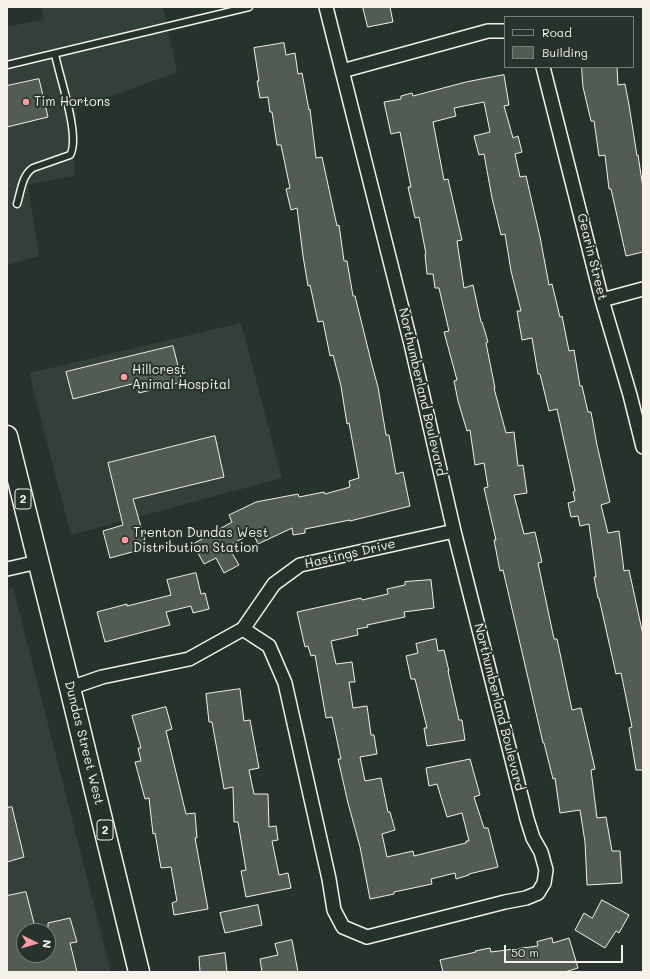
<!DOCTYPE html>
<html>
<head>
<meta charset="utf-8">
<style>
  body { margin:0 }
  #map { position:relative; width:650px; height:979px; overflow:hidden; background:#26332d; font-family:Mali,sans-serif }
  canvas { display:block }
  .frame { position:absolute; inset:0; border:8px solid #f4f1e8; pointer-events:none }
  .legend { position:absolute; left:504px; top:16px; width:130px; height:52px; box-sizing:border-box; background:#26332d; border:1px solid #787f78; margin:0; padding:5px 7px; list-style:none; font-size:12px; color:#f4f1e8 }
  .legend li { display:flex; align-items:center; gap:8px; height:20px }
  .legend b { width:20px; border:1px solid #787f78 }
  .north { position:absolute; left:16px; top:923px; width:40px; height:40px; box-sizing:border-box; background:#26332d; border:1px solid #787f78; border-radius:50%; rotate:95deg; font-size:11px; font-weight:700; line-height:16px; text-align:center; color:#f4f1e8 }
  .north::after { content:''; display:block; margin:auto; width:14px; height:18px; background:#ff9aa2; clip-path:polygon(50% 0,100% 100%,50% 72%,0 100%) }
  .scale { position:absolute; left:504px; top:945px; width:119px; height:18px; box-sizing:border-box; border:2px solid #f4f1e8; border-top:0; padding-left:5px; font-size:12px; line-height:14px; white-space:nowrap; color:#f4f1e8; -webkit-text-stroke:3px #26332d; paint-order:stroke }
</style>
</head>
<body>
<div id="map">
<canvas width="650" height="979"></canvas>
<div class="frame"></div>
<ul class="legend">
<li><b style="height:5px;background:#26332d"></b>Road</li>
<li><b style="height:11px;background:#525c55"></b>Building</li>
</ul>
<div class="north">N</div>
<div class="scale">50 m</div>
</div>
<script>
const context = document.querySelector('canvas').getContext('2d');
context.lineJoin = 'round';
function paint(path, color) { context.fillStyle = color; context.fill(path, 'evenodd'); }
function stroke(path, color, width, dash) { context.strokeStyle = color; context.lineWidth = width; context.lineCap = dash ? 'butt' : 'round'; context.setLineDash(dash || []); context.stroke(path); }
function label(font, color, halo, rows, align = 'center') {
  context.font = font + ' Mali,sans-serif'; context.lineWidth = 4; context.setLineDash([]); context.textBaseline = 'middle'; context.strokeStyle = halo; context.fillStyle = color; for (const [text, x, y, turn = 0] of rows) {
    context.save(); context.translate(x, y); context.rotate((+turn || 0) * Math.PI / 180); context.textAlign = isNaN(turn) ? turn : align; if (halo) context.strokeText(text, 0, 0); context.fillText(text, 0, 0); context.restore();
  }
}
const built = new Path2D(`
  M41,7h122l14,65 -100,37 -3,67 -46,9 11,71 -32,9v-238l37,-8z
  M241,323l41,155 -211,57 -42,-162z
  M13,587l98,385h-104v-383zM24,931h24v24h-24z`);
const building = new Path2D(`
  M363,7h27l3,15 -25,5z
  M284,43l2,12 9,-2 3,21 4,-1 7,37 1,-1 6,49 6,-1 15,69 2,-1 5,36h3l6,35h2l17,69 6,22 8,48h3l7,39 7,-2 7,34 -60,15v-1l-45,9v4l-12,2 -1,-7 -34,16 -5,-11 -25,13 11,19 -15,8 -8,-15 -12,6 -11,-20 39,-22 -3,-7 27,-13 42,-8 1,3 25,-5 1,2 25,-7 -1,-6 10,-3 -10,-55 -2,1 -6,-38 -8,-31 -3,1 -7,-35 -5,1 -8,-37 -2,1 -5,-30 -6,-48 -6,2 -5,-21 4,-1 -9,-43h-4l-5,-33h-2l-2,-15 -8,1 -3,-17h2l-5,-33z
  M582,67h35l1,18 7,-1 4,21 8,51 1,-1 5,33v64l-17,4 -15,-67h-2l-4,-34 -6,1 -5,-35h-3l-8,-34z
  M504,75l5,30 -5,1 9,32 5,-2 4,16 -7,2 5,23 6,-1 14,61 9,48 3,-1 8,33 2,-1 7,35 5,-1 6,36h2l6,26h3l6,33 13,57 -9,3 7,28 11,-2 5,40 5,-1 14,65v135h-7l-7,-42 3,-1 -11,-54 -5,1 -17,-76h-1l-4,-21h2l-7,-53 -9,2 -2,-10 -7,1 -3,-14 7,-2 -2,-9 2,-1 -18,-82 -8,2 -9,-37h-2l-6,-36 -10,2 -5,-29h4l-10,-40 -6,-37 -4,1 -9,-37 -8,-44 -5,1 -5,-19 16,-4 -6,-30 -30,6 2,8 -23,6 11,58 4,-1 14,61 -5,1 7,47 9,-3 8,37h1l6,20 -2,1 9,45h-1l12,45 8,-1 4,34 5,-1 4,28 -13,2 10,39 11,-2 7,30 -4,1 16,76h3l15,71 9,-2 14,61 -4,1 6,48 9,-1 6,34h8l2,32 -35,2 -2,-43 -5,-32 -20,3 -5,-35 -2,1 -9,-36h-1l-40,-173 -3,1 -6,-31h2l-12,-52 4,-1 -4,-24 -9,2 -5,-35 -3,1 -9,-30 -4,-20 3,-1 -13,-48 5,-1 -10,-43h-4l-2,-14h-6l-2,-20h1l-7,-37 -4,1 -7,-31h3l-11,-55 -9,2 -7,-32 17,-3v-3l11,-3 1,3 53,-14z
  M39,79l9,38 -41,10v-41z
  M173,346l9,36 -43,11 -3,-10 -63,16 -7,-27z
  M215,436l9,41 -91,22 14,49 -37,10 -7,-27 20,-6 -15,-62z
  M196,573l5,21 4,-1 4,16 -16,4 -2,-7 -25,6 4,13 -65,17 -8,-30 30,-8v2l44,-11 -4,-15z
  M431,580l3,28 -30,4 1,5 -38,8 1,2 -11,2 1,6 -27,6 5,23 16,-2 3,20h-6l4,26 14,-2 4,29h3l3,19 -17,3 5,24 16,-3 7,34h2l5,18 -13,4 5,23 26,-6 1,5 52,-13v-2h3l-7,-28 -15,4 -10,-33 -8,2 -3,-18 44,-9 10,36 -6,2 10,31h4l10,39 -29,7v1l-13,4 -1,-6 -24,6 1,5 -38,8v2l-24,5 -10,-52 -12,-44 -10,-44h3l-9,-42 -6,1 -11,-63 -4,1 -3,-10 -3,1 -8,-35 64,-14 1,2 26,-6 -1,-5 18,-4v-3z
  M436,639l2,12 6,-1 5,21h-1l11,49h3l3,20 -38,6 -3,-18h3l-12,-49h-4l-5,-23 12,-3 -2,-9z
  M240,689l4,32 6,-1 9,48 -10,2 5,24h14l1,33 7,-1 2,14 -6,1 7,34 9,-2 3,15 -45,9 -5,-26 5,-1 -8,-48h-4l-1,-35 -9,2 -12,-67h-3l-3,-28z
  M166,707l6,22 -6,2 20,83 9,-1 2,25h-2l13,71 -34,6 -2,-12 5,-2 -6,-34 -10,1 -6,-35 -2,1 -4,-36 -4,1 -10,-37 6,-1 -3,-13h3l-9,-32z
  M12,807l12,50 -17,5v-54z
  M26,892l10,39h-12v24h24v-32l22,-5 7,24 -7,1 7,29h-70v-76z
  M602,900l27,15 -10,18 -3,-2 -11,17 -30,-18 9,-17 8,5z
  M258,905l4,20 -37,8 -5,-20z
  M552,938l1,5 16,-5 9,30 -13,4h-122l-3,-12 36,-8 -1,-1 15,-3 1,4 47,-6 -1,-4z
  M292,940l6,32h-36l-2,-13 18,-4 -3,-11z
  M225,953l2,19h-27l-1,-15z`);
const lane = new Path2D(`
  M7,65l242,-58
  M17,204c4,-13 5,-29 16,-36l37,-13c11,-18 -11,-79 -15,-101`);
const street = new Path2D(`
  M543,67l59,233 28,95 13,52
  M342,71l146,-40h17
  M602,300l41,-11
  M7,569l31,-7
  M243,629l26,17 16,37 44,196 5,31 9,17 24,10 138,-35 21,-4 12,-5 6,-10 2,-13 -5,-18 -8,-14 -6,-19 -73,-288 -43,-187 -85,-337
  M70,688l32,-11 87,-18 54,-30 31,-45 26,-19 154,-34`);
const primary = new Path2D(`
  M7,436l63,252 69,284`);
const markers = [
  [26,102,4,"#ff9aa2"],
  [124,377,4,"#ff9aa2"],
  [125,540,4,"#ff9aa2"]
];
const shields = [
  [23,499,16],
  [105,830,16]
];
const shieldNames = [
  ["2",23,499],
  ["2",105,830]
];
const poiNames = [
  ["Tim Hortons",34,102],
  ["Hillcrest",132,370],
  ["Animal Hospital",132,385],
  ["Trenton Dundas West",133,533],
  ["Distribution Station",133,548]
];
const streetNames = [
  ["Gearin Street",592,257,76],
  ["Northumberland Boulevard",422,392,77],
  ["Hastings Drive",350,554,-13],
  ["Northumberland Boulevard",499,707,76],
  ["Dundas Street West",84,743,76]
];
paint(built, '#333f39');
paint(building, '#525c55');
stroke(building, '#f4f1e8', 1);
stroke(lane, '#f4f1e8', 9);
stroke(street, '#f4f1e8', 16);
stroke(primary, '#f4f1e8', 23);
stroke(lane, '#26332d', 6);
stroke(street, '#26332d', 13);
stroke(primary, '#26332d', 20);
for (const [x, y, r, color] of markers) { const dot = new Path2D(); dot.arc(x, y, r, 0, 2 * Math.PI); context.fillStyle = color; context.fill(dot); stroke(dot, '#26332d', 1.5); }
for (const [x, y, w] of shields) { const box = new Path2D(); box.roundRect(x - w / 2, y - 10, w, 20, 3); context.fillStyle = '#26332d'; context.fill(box); stroke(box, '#f4f1e8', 1); }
label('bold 12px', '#f4f1e8', null, shieldNames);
label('13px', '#f4f1e8', '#26332d', poiNames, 'left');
label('13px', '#f4f1e8', '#26332d', streetNames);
</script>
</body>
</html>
